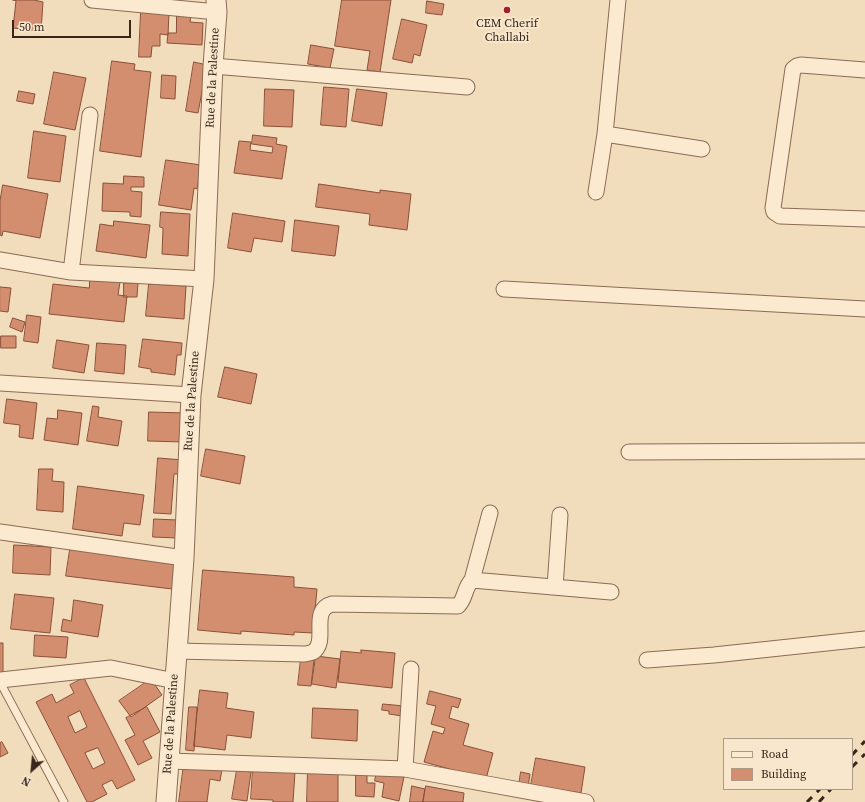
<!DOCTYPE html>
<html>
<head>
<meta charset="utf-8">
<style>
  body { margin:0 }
  #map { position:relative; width:865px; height:802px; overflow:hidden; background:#f1dcbc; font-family:"Source Serif 4",serif }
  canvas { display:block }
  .legend { position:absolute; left:723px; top:738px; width:130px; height:52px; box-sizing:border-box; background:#f8e7cc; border:1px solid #ab9a85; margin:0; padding:5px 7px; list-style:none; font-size:12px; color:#38261a }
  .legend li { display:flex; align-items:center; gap:8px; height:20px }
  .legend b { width:20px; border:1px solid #ab9a85 }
  .north { position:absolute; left:12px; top:750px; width:40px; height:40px; -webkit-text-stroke:3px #f8e7cc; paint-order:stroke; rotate:207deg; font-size:11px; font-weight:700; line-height:16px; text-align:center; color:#38261a }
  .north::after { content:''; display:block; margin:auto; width:14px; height:18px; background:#38261a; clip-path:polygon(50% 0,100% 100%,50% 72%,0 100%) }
  .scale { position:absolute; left:12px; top:20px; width:119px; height:18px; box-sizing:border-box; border:2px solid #38261a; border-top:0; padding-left:5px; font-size:12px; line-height:14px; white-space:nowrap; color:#38261a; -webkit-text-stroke:3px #f8e7cc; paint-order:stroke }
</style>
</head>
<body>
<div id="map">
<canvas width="865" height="802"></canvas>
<ul class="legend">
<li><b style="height:5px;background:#fcead0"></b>Road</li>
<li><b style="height:11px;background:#d38d6f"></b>Building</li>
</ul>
<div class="north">N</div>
<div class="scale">50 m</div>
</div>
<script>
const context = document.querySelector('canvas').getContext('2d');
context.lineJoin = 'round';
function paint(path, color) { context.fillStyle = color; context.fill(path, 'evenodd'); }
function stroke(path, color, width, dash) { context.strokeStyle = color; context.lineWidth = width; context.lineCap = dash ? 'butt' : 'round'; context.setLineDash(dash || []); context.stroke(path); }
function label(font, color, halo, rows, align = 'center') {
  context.font = font + ' "Source Serif 4",serif'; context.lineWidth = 4; context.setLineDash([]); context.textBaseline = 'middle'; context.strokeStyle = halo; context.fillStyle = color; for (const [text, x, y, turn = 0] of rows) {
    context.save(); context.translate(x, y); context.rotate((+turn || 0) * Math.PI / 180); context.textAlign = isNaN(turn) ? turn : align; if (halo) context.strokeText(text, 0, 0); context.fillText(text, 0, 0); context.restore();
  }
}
const building = new Path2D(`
  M13,0h21l9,2 -2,29 -28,-3 3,-27z
  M342,0h49l-11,72 -13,-2 3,-19 -35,-5z
  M427,1l17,3 -2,11 -16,-2z
  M141,11l28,2 -1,22 -8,-1v12h-8l-1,11h-12z
  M177,13l14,1 -1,8 13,1 -1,22 -35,-2 1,-10h8z
  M402,19l25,6 -7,31 -6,-2 -2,9 -19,-4z
  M311,45l23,4 -4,19 -22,-4z
  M112,61l23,3 -1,6 17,2 -10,85 -41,-6z
  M194,62l13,3 -9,48 -12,-2z
  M54,72l32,6 -11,52 -31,-6z
  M162,75l14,1 -1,23 -14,-1z
  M324,87l25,2 -3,38 -25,-2z
  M265,89l29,1 -2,37 -28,-1z
  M357,89l30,4 -5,33 -30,-5z
  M19,91l16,3 -2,10 -16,-3z
  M34,131l32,5 -6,46 -32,-4z
  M253,135l24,3 -1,6 11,2 -5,33 -48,-6 5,-32 12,1 -1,8 22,3 1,-6 -21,-3z
  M166,160l35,5 -4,24 -3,-1 -3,22 -32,-5z
  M124,176l20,1v10h-13v4l11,1 -1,25 -11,-1v-4l-28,-1 1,-28 20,1z
  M319,184l61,9v-3l31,4 -4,36 -38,-5 1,-11 -54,-7z
  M3,185l45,9 -8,44 -37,-7 -1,5 -2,-1v-34z
  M161,212l29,2 -2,42 -26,-2 1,-26 -3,-1z
  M233,213l52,8 -3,21 -28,-4 -3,14 -23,-4z
  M295,220l44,6 -4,30 -43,-5z
  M114,221l36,4 -4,33 -50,-7 4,-27 13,2z
  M90,279l30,3 -2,13 9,1 -3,26 -75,-8 4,-30 36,4z
  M124,283h14l-1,14h-13z
  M149,284l37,2 -2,33 -38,-3z
  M0,287l11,1 -3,24 -8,-1z
  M27,315l14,2 -3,26 -14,-2z
  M13,318l12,4 -3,10 -12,-5z
  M1,336h15v12h-15z
  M143,339l39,4 -1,12h-4l-2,20 -24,-3v-3l-12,-2z
  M57,340l32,5 -5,28 -31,-5z
  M97,343l29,2 -2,29 -29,-3z
  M225,367l32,7 -6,30 -33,-7z
  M7,399l30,4 -4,36 -14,-2 1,-12 -16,-2z
  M93,406l6,1 -1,10 24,4 -4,25 -31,-5z
  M58,410l24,3 -4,32 -34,-5 3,-22 10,1z
  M149,412l36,1 -1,29 -36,-1z
  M206,449l39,7 -5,28 -39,-8z
  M158,458l25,2 -1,14h-8l-3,40 -17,-1z
  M39,469h14l-1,12 12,1 -1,30 -26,-2z
  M78,486l66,9 -4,30 -16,-2 -2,13 -49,-7z
  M154,519l23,1v18l-24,-1z
  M71,543l105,15 -4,31 -106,-13z
  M14,545l37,2 -1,28 -37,-2z
  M203,570l91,7v10l23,2 -4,44 -19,-1v3l-53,-4v3l-43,-4z
  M15,594l39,4 -4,35 -39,-4z
  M74,600l29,5 -5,32 -37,-6 2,-12 8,2z
  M35,635l33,2 -2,21 -32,-2z
  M0,643h3v33h-3z
  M361,650l34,3 -3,35 -54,-6 3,-31 20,2z
  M316,656l24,3 -4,29 -24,-4z
  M301,659l13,1 -3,26 -13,-1z
  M84,678l51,102 -18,9 -5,-9 -10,5 5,9 -15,8h-5l-51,-100 16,-8 4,9 18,-10 -4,-8zM80,711l7,16 -12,6 -7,-16zM98,748l7,15 -12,6 -8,-16z
  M151,679l11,16 -31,22 -12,-16z
  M200,690l28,3 -2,15 28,4 -3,26 -24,-3 -2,15 -31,-4z
  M430,691l31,8 -3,9 -6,-2 -3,12 20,6 -6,21 30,8 -7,26 -62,-17 9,-31 10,3 2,-6 -14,-4 5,-18 -9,-2z
  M383,704l21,2 -2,10 -13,-2v-3l-7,-1z
  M147,707l13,25 -17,9 9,17 -14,7 -13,-25 10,-5 -9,-17z
  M189,707h8l-3,44 -8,-1z
  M313,708l45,2 -1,31 -45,-3z
  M2,742l6,11 -8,4v-14z
  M536,758l49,9 -4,26 -50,-8z
  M184,764l38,5 -2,12 -10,-2 -3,23h-28z
  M308,768l30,1v33h-31z
  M253,769l42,3 -2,30h-20v-2l-22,-1z
  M237,770l14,2 -4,29 -15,-2z
  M377,771l27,6 -5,24 -17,-4 2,-14 -9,-2z
  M521,772l9,2 -2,13 -9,-2z
  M356,774h11v9h8l-1,14 -18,-1z
  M412,786l13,3 -2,13h-13z
  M426,786l38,7 -1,9h-40z`);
const service = new Path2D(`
  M0,682l64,120`);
const minor = new Path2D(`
  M92,0l125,12
  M213,66l254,21
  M865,70l-64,-5 -4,1 -4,3 -20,139 1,4 6,4 85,3
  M90,115l-19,157 133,7
  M605,134l97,15
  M596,192l9,-58 13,-134
  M0,260l71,12
  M504,289l361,20
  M0,383l191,12
  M629,452l236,-1
  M0,532l184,26
  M472,580l18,-67
  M555,587l5,-72
  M176,651l128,3c2,0 6,-1 9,-2 16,-10 -4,-42 19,-48l126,2c8,-8 6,-18 14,-26l139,12
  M647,660l67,-5 151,-16
  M0,680l111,-12 64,13
  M169,761l236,8 6,-100
  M405,769l181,33`);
const tertiary = new Path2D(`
  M166,802l18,-244 7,-163 13,-116 9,-213 4,-54 -1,-12`);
const rail = new Path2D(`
  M852,755l13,-14
  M852,767l13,-13
  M807,802l13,-13
  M819,802l12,-13`);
const markers = [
  [507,10,4,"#9e1f2e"]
];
const poiNames = [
  ["CEM Cherif",507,24],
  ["Challabi",507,38]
];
const streetNames = [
  ["Rue de la Palestine",213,78,-87],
  ["Rue de la Palestine",192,401,-86],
  ["Rue de la Palestine",171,724,-86]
];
paint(building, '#d38d6f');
stroke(building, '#8b5038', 1);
stroke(service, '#8a6b54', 9);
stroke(minor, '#8a6b54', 17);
stroke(tertiary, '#8a6b54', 21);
stroke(service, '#fcead0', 7);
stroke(minor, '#fcead0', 15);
stroke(tertiary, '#fcead0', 19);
stroke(rail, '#38261a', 3, [7, 7]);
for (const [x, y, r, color] of markers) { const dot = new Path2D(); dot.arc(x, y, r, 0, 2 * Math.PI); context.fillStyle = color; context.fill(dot); stroke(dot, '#f8e7cc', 1.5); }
label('12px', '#38261a', '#f8e7cc', poiNames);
label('12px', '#38261a', '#f8e7cc', streetNames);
</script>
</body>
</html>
